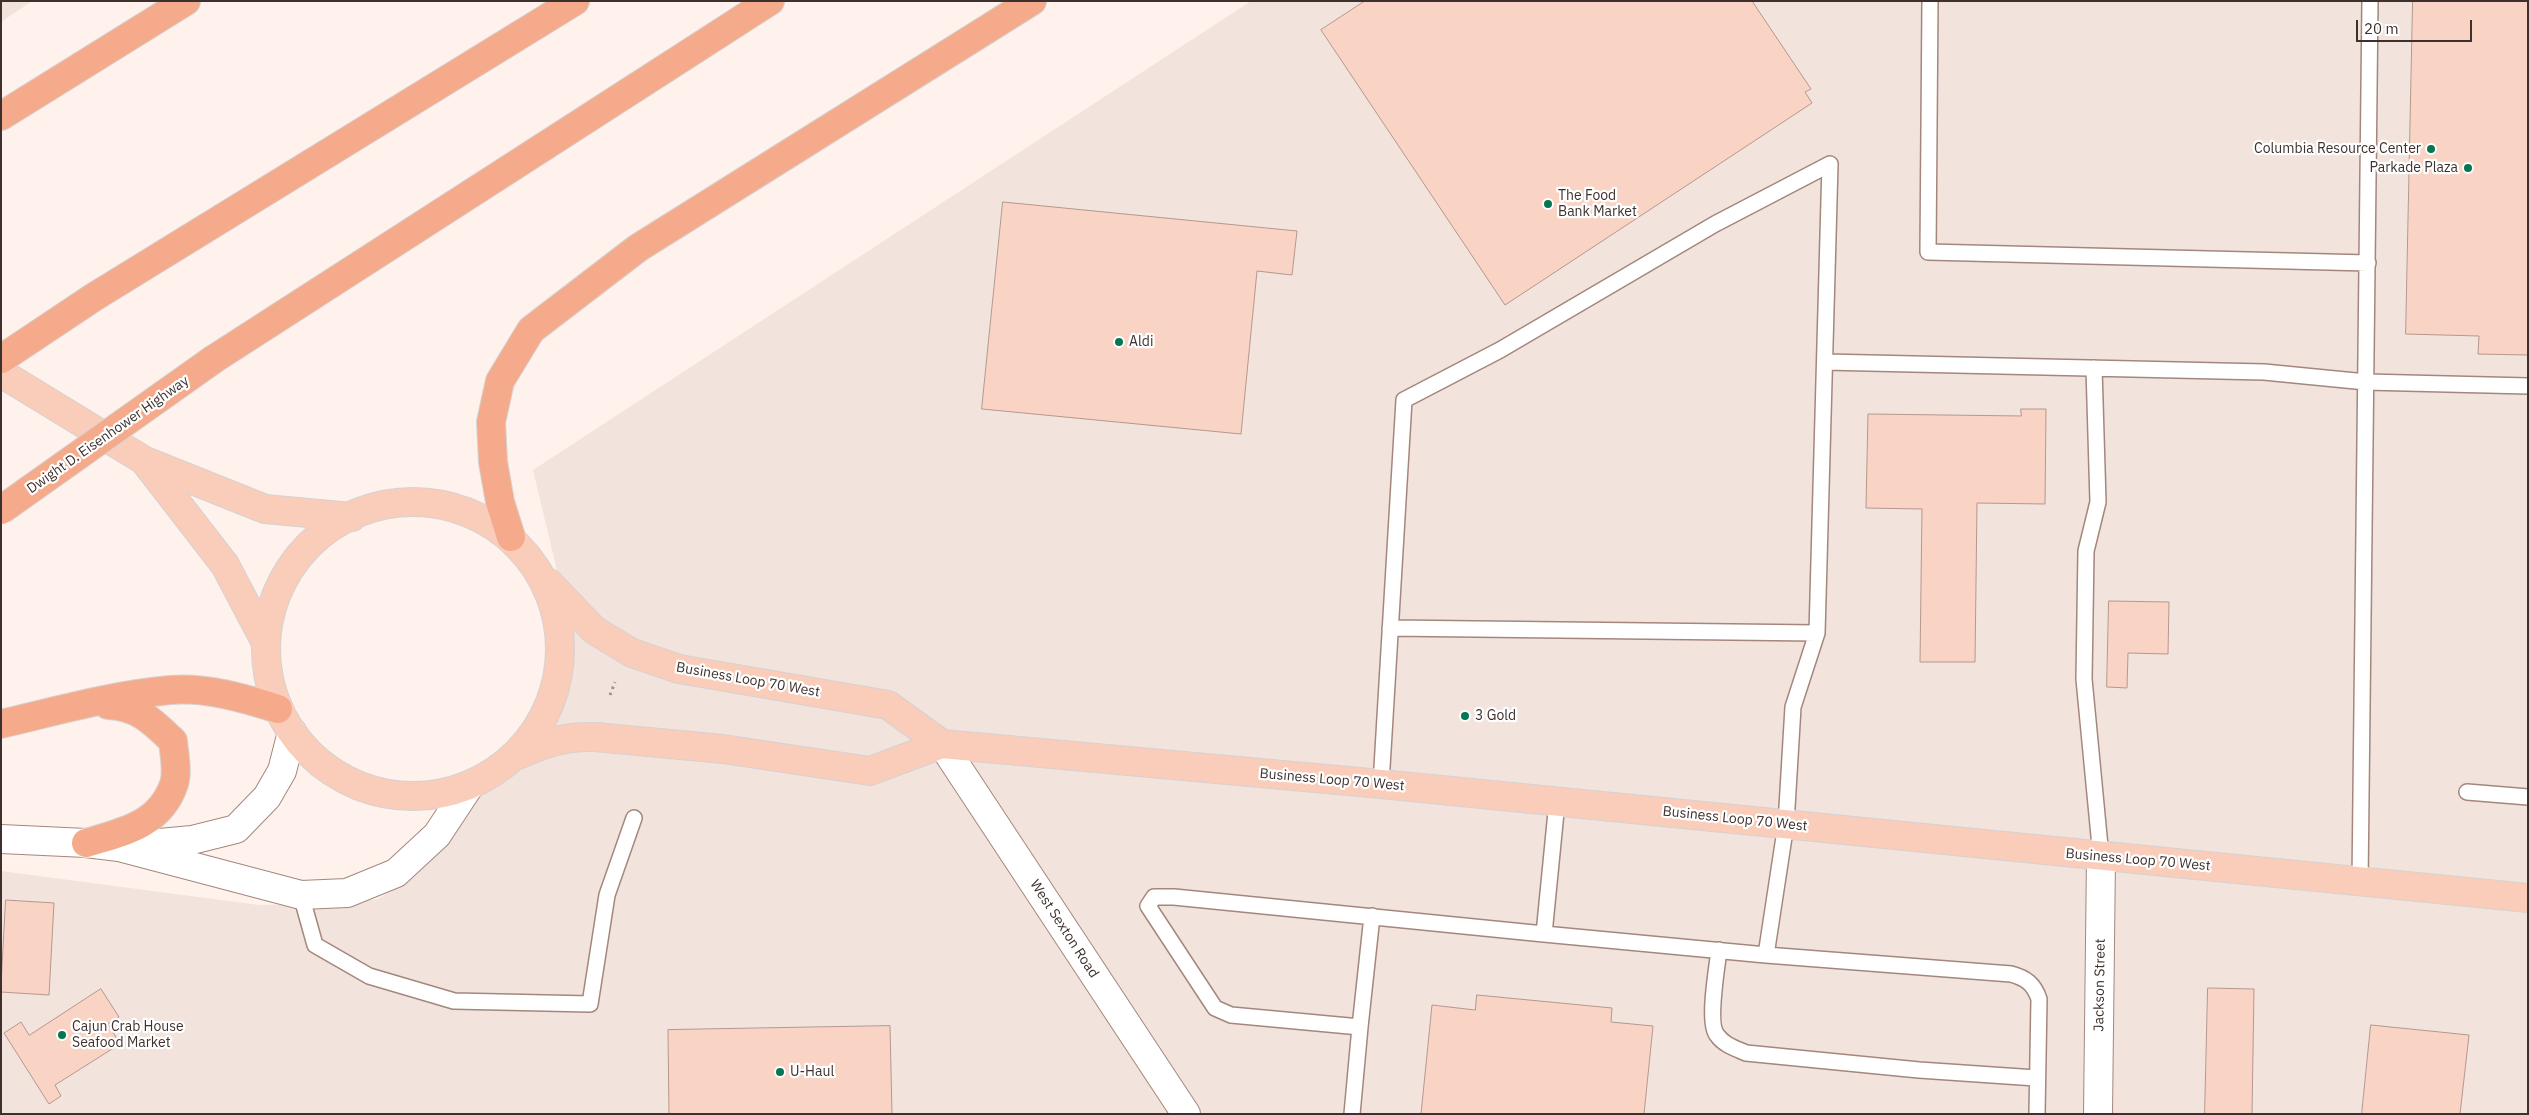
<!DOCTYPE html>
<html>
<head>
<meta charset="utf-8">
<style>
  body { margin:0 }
  #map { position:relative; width:2529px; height:1115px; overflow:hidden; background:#fff2ed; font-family:"IBM Plex Sans",sans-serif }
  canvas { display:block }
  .frame { position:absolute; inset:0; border:2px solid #3e312d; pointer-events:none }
  .scale { position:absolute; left:2356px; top:20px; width:116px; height:22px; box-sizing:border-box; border:2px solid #3e312d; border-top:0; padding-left:6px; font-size:15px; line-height:18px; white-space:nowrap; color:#3e312d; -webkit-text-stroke:4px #fff; paint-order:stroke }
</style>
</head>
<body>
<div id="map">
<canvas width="2529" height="1115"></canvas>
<div class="frame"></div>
<div class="scale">20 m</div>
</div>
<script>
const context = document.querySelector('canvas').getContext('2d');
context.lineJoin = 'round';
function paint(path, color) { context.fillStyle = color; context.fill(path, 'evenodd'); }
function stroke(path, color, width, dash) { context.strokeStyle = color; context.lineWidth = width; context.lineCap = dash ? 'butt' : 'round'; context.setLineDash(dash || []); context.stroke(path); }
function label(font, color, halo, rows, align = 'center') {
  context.font = font + ' "IBM Plex Sans",sans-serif'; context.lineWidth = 4.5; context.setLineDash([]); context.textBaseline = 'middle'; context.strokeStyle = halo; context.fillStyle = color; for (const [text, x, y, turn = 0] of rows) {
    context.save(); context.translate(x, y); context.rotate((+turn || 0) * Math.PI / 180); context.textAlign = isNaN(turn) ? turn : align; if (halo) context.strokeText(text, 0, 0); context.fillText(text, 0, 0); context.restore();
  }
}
const built = new Path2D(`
  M1,1h31l-31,21z
  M1251,1h1277v1113h-2527v-243l258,34 94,-2 25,-4 27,-17 32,-34 49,-83 58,-34 21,-38 3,-76 -35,-147z`);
const building = new Path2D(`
  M1365,1h387l59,88 -6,3 7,11 -307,202 -184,-275z
  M2413,1h115v354l-50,-1 1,-18 -73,-2z
  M1003,202l294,29 -5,44 -35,-4 -16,163 -259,-25z
  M2021,409h25l-1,95 -68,-1 -2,159h-55l2,-153 -56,-1 2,-94 153,2z
  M2109,601l60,1 -1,52 -40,-1 -1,35 -20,-1z
  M6,900l48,3 -5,92 -48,-3z
  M2208,988l46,1 -2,125h-47z
  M101,989l18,28 -11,7 12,20 -65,41 6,11 -12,8 -45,-71 17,-11 8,13z
  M1477,995l135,13 -1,14 42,4 -9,88h-223l11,-109 43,5z
  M2371,1025l98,10 -9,79h-98z
  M890,1026l2,88h-223l-1,-84z`);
const path = new Path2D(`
  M610,695l5,-13`);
const lane = new Path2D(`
  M1930,1l-2,251 440,11
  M1825,362l439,10 102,10 162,4
  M2094,368l4,134 -12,49 -2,128 17,178
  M1390,628l427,5
  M1381,784l23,-384 96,-50 215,-126 115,-60 -13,469 -24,74 -7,117 -20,131 -222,-21 13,-132
  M2467,792l61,5
  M2360,882l10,-881
  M301,895l14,50 54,31 85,25 136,3 17,-109 27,-77
  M1372,916l-12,111 -129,-12 -16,-7 -67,-102 6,-9h20l370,37
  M1719,950c-2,18 -12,73 -2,85 7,10 18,13 29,18l173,17 117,8
  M1766,955l245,19c15,4 23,10 28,25l-2,115
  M1352,1114l8,-87`);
const street = new Path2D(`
  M942,744l244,370
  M2098,1114l3,-257`);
const secondary = new Path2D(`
  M1,839l85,4 33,4 182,48 46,-2 49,-20 41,-38 33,-50
  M138,845l54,-5 44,-11 31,-32 15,-26 10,-39`);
const primary = new Path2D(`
  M1,373l144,88 120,48 87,8
  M146,463l79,102 40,76
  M266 649a147 147 0 1 1 294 0a147 147 0 1 1-294 0Z
  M549,583l45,47 38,23 47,16 209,36 54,39
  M513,757c30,-13 49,-21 82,-20l128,12 147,22 72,-27 439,40 1147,114`);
const highway = new Path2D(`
  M1,116l185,-115
  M1,359l93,-62 481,-296
  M214,359l556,-358
  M511,537l-11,-35 -7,-40 -2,-40 9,-41 31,-51 107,-82 394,-247
  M1,724c55,-13 112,-29 169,-34 36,-3 74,8 108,19
  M86,843c37,-11 74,-18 88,-59 4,-12 0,-31 -1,-43 -20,-19 -35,-35 -65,-36`);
const highwayBridge = new Path2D(`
  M1,510l213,-151`);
const markers = [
  [2431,149,5,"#047651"],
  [2468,168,5,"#047651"],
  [1548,204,5,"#047651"],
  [1119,342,5,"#047651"],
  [1465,716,5,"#047651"],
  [62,1035,5,"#047651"],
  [780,1072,5,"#047651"]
];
const poiNames = [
  ["Columbia Resource Center",2421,149,"right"],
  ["Parkade Plaza",2458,168,"right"],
  ["The Food",1558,196],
  ["Bank Market",1558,212],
  ["Aldi",1129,342],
  ["3 Gold",1475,716],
  ["Cajun Crab House",72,1027],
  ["Seafood Market",72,1043],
  ["U-Haul",790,1072]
];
const streetNames = [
  ["Dwight D. Eisenhower Highway",108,435,-35],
  ["Business Loop 70 West",748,680,10],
  ["Business Loop 70 West",1332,780,5],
  ["Business Loop 70 West",1735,819,6],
  ["Business Loop 70 West",2138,860,5],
  ["West Sexton Road",1064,929,57],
  ["Jackson Street",2100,985,-89]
];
paint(built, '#f2e3dd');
paint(building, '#f9d4c5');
stroke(building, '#b6988d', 1);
stroke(lane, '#a4877c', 18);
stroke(street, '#a4877c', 30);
stroke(secondary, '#a4877c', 30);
stroke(primary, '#d5d2d1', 30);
stroke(highway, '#d5d2d1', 30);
stroke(path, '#9f928e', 3, [2.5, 4]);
stroke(lane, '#fff', 15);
stroke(street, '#fff', 28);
stroke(secondary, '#fff', 28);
stroke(primary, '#faccba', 28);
stroke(highway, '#f6aa8c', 28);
stroke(highwayBridge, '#d5d2d1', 30, []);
stroke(highwayBridge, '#f6aa8c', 28);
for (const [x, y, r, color] of markers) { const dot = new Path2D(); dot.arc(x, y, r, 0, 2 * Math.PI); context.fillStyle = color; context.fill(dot); stroke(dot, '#fff', 2); }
label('14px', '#3e312d', '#fff', poiNames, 'left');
label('14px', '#3e312d', '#fff', streetNames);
</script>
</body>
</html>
